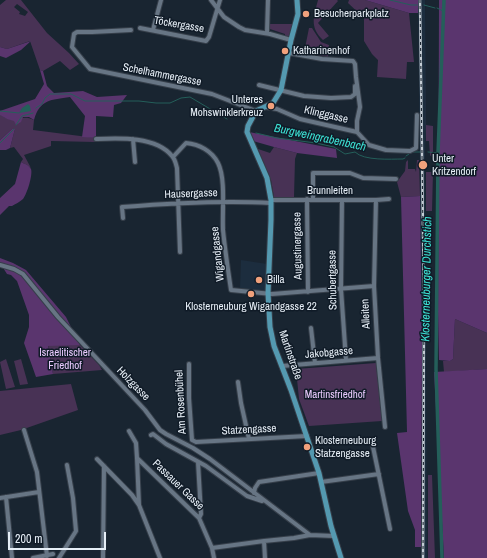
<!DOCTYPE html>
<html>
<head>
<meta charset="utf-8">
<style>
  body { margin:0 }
  #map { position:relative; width:487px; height:558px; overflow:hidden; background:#192531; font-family:"Archivo Narrow",sans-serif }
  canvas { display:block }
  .scale { position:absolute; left:8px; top:532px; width:98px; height:18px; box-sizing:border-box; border:2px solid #e6eef6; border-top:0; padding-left:5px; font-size:12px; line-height:14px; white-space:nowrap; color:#e6eef6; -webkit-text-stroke:3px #101b27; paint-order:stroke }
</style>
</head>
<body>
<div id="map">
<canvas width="487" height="558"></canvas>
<div class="scale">200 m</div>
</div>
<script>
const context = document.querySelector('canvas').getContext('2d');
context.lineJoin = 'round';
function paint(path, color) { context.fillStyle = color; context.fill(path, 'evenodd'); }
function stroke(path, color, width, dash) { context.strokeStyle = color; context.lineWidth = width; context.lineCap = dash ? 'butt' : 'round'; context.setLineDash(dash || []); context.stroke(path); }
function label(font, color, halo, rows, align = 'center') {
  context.font = font + ' "Archivo Narrow",sans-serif'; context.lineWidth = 3; context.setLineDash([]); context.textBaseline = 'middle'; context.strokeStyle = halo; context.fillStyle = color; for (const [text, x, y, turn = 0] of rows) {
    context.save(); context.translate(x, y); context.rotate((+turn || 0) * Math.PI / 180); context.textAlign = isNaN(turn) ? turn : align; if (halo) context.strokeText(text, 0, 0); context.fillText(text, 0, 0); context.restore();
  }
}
const built = new Path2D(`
  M418,0h7l1,126 -1,28 2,404h-5v-212z
  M241,260l26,4 -1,26 -2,1 -24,-2z`);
const green = new Path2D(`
  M6,0h15l26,33 22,20 10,11 -9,6 -10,-9 -17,10 -3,-1 -10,-29 -23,8 -7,-2v-42zM17,4l11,8 -3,4 -6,-2 1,-2 -6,-5z
  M318,0h19l1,1 -20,22 11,13 -6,4c-14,-13 -9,-24 -5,-40z
  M349,0h16l44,13 5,49h-7l-1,17 -29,-2 1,-17 -6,-6 -8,-13v-23l-16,-15z
  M425,0l1,125 7,1v33l-3,-4 -1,-14h-3z
  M270,24h23l-3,12 -3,1h-2v-3l-15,-5z
  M309,28h3l9,14 8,3 -1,12 -24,-4z
  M0,114c13,12 20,-1 34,6l-1,10 63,8 -1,4 -44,-1v5l-27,9 7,13 -4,-3 -6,-3 2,-3 -9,-12 -4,1 5,-19h-3l-12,11z
  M274,147l23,6 -2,6 -1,38h-20l-3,-17 -13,-31 12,4z
  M408,160v9h7l1,3 1,-12h2l1,36 -19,1 -4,-15 8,-11 1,-9z
  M426,172h7l-1,39h-6z
  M455,319l32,14v36l-43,3 -1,-11h7l3,-2z
  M48,345h32l19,20 3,5 -49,4z
  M6,359l9,28 -9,2 -6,-27z
  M21,359l7,25 -8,1 -6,-24z
  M376,363l6,58 -73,5 -10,-27 -3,-30z
  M71,384l7,26 -57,20 -21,5v-44z
  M428,475h4l3,83h-7z`);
const forest = new Path2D(`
  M365,0h53v13h-9z
  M439,0h48v333l-32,-14 -2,40 -3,2 -11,-1 -1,-48z
  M31,41l-10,9 -15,8 -6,-2v-9l7,2z
  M40,70l3,1 4,15 7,7 29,-2 14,6 30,-2 -6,8 -7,2 -1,12 -17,-1v22l-14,-1 3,-21 -15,-19c-19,3 -30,2 -36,23l-5,-3h-6l-2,5 -5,3 -2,-4 -7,-2 -7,-4v-4l35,-12 9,-15z
  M12,129h3l-5,19 -4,2h-6v-10z
  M249,132l87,17 1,9 -40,-5 -23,-6 -21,-6z
  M21,162c4,2 8,3 10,7 2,6 -4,25 -8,30 -3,3 -8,5 -11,7h-3l-9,9v-17l15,-14z
  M420,196l2,150 -1,201h-6v-17l-7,-19 -11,-78 10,-1 -6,-235z
  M0,258l13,5 13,7 40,47 14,28 -32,1 5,28 -17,3 -12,-34 5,-16v-12l-12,-34 -6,-6 -4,-1 -7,-11z
  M487,369v189h-43l-10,-186z`);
const water = new Path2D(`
  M28,104l2,2 1,5 -12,2 3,-5z`);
const stream = new Path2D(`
  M390,0l21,5h6
  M424,5l11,3
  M437,8l6,3
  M36,108l6,-4 3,-6 5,-4h21l14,7h54l17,2h14l11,-5 9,-1 37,22
  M0,111l19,2
  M16,125l6,-9 11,-3
  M256,133l21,5 39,5 18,4 11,7 10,-2c9,9 36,7 48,7l2,-1
  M0,143l14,-14
  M412,152h8
  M428,152l10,1
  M406,156l3,-2`);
const canal = new Path2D(`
  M442,558l-6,-189 2,-216 6,-153`);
const minor = new Path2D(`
  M211,0l13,17 15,10 6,3 25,4 21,6
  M140,28l66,13 3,-4 11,-37
  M131,30l-39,2h-15l-3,2 -2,13 18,22 122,25 44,17
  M153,30l8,-30
  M267,33l1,-33
  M289,53l33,6 31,2 2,3 1,13 4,30 -3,14v11
  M259,85l45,11 27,2 20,-1 4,-3v-8
  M265,107l12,2 23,10 57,13 12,13 17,5 24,1 6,-3 1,-33
  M96,139c23,-1 60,-3 76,17 3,3 4,8 5,12l3,84
  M133,139l2,23
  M173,157l13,-14c13,1 26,8 32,20 8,16 4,48 5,67 2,20 5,40 8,60l41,4 102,-8
  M307,199l1,93
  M313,199v-26h37l13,5 33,1
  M271,200h105l13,-1
  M342,200l-1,89 5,71
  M376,200l-2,86 4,72 7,69
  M123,218l-1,-11c50,-4 99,-7 149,-4
  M0,265l14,4 9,5 35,43 87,93 15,20 6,4 27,14 17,11 100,76 24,1
  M311,328l4,35
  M189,364v34l3,42 4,2 111,-6
  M282,366l96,-8
  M238,382l3,21 8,36
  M24,430l13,42 10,84
  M129,431l7,12 1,15 62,60 2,-4 -3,-52
  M151,435l2,-1 13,10 40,22 41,30 15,5
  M372,442l18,87
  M97,459l35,36 7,10 -2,-47
  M321,482l58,-8
  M254,493l1,-5 4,-6 60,-9
  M6,497l6,61
  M0,498l39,-6
  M139,505l21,53
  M199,518l13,30 2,10
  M264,541l1,17
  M212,548l52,-7 30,-3 16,-3
  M33,558l20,-4
  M59,558l17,-27 -3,-33 -6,-33
  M103,558l1,-92`);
const major = new Path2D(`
  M297,0l1,14 -7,26 -10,50 -8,13 -17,8 -8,15 -1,6 20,46 4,22v20l-3,73 2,34 4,19 17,44 28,83 12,53 10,32`);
const rail = new Path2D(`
  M420,0l4,309 -1,249`);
const markers = [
  [306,14,4,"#f1a17c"],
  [285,51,4,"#f1a17c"],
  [271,106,4,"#f1a17c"],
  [423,165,5,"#f1a17c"],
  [259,280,4,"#f1a17c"],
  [251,294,4,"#f1a17c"],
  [307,447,4,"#f1a17c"]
];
const poiNames = [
  ["Besucherparkplatz",314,14],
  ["Katharinenhof",293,51],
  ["Unteres",263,100,"right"],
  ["Mohswinklerkreuz",263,113,"right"],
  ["Unter",432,159],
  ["Kritzendorf",432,172],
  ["Billa",267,280],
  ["Klosterneuburg Wigandgasse 22",251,307,"center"],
  ["Klosterneuburg",315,441],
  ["Statzengasse",315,454]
];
const streetNames = [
  ["Töckergasse",179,25,10],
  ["Schelhammergasse",162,75,11],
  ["Klinggasse",326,115,13],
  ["Brunnleiten",330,191],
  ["Hausergasse",191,194,-2],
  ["Augustinergasse",298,246,-91],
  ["Wigandgasse",218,254,-96],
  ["Schubertgasse",333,280,-91],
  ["Alleiten",366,314,-93],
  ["Jakobgasse",329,353,-5],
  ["Martinstraße",290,355,71],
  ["Holzgasse",133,384,46],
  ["Am Rosenbühel",181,402,-93],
  ["Statzengasse",249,430,-3],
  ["Passauer Gasse",178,485,44]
];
const parkNames = [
  ["Israelitischer",65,353],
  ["Friedhof",65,366],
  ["Martinsfriedhof",335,395]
];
const waterNames = [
  ["Burgweingrabenbach",320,138,12],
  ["Klosterneuburger Durchstich",427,279,-89]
];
paint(built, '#1c2d3e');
paint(green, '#483255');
paint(forest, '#5a356e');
paint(water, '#245f5a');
stroke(stream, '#245f5a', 1);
stroke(canal, '#245f5a', 3.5);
stroke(minor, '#363f4a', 6);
stroke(major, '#363f4a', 7);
stroke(minor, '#677584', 4);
stroke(major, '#5499b0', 5);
stroke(rail, '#c4cdd5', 2.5);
stroke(rail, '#101b27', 1, [3]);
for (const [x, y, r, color] of markers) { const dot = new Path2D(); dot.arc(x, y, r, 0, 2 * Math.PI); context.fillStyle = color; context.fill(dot); stroke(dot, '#101b27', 1.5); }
label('11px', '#e6eef6', '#101b27', poiNames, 'left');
label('11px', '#e6eef6', '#101b27', streetNames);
label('11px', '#eacafe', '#101b27', parkNames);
label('italic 12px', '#3de2d5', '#101b27', waterNames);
</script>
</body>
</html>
